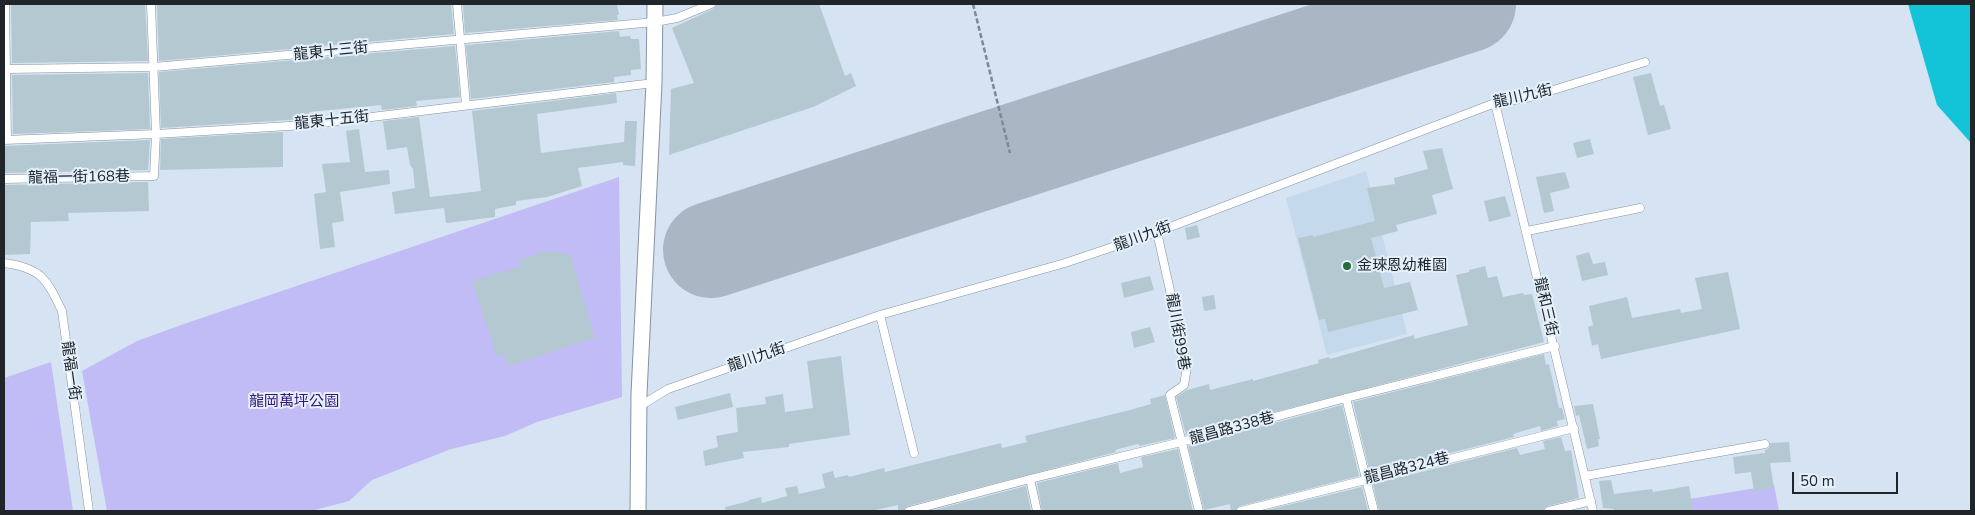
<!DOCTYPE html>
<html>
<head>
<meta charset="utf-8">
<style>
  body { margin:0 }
  #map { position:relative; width:1975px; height:515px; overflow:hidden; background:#d5e3f2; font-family:"Nunito Sans",sans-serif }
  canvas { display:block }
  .frame { position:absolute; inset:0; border:5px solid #20252a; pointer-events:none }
  .scale { position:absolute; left:1792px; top:472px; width:106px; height:22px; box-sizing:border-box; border:2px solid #20252a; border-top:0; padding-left:6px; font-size:15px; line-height:18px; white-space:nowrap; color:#20252a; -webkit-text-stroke:4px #e4f0fc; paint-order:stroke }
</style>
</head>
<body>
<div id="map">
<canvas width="1975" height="515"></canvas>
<div class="frame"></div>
<div class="scale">50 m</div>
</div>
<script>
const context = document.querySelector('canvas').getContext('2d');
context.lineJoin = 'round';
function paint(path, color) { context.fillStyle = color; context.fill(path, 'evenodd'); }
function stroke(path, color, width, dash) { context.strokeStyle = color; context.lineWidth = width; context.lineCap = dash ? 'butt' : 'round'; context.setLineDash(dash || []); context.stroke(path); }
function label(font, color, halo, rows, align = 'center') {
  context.font = font + ' "Nunito Sans","Noto Sans TC",sans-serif'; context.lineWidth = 4; context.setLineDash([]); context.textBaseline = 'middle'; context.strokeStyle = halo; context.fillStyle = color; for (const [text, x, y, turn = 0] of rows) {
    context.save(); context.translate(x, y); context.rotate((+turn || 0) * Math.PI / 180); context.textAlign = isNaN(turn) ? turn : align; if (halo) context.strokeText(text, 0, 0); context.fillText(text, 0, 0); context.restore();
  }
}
const built = new Path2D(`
  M1366,171l41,163 -80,21 -41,-157z`);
const green = new Path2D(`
  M619,177l3,220 -85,25 -32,14 -54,13 -79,31 -23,21 -38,10h-204l-25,-140 55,-30 50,-18z
  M51,362l22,149h-69v-133z
  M1774,485l5,26h-162z`);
const water = new Path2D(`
  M1908,4h63v139l-34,-38z`);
const runway = new Path2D(`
  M711,250l757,-246`);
const building = new Path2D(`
  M11,4h134l3,57 -136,2z
  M157,4h294l3,30 -295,27z
  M474,4h143l2,11h-2l1,5 -153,13 -2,-28z
  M717,4h102l26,72 6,-3 5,13 -43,21 -144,48 2,-66 23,-6 -22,-55 41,-19z
  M619,31l1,6 10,-1 1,3h8l2,30 -10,1v5l-17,2v5l-143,17 -5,-54z
  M455,46l5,51 -44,4 1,5 -35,4 -1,-5 -72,7 1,6 -6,1 -143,9 -2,-56z
  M148,73l2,56 -137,5 -1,-59z
  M1651,73l9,33 4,-1 7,24 -23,6 -15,-58z
  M616,93l1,10 -80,11 4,39 83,-11 1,-21h12l-2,45 -12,-1v-3l-45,6 4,18 -35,11 -31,4v4l-21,4v8l-49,6 -2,-15 -49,6 -3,-22 23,-4 -2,-19 -3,-4 -3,-18 -20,3 -4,-29 36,-4 11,80 51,-6 -9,-80z
  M359,129l6,43 24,-2 1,14 -50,8 4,29 -12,2 3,24 -15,2 -6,-55 12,-2 -4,-28 28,-2 -4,-31z
  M283,132v35l-123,3 1,-31z
  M1590,139l4,15 -17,4 -4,-15z
  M150,140l-2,30 -144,3v-27z
  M1442,148l11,41 -21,6 5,19 -41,11 2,6 -27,7 13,50 26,-6 8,28 -90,22 -3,-13 -6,1 -21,-82 15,-3v2l62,-16 -8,-33 28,-4 -1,-6 34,-9 -5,-18z
  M1565,172l5,16 -20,5 4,18 -10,2 -8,-36z
  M148,182l1,29 -81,2 1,8 -38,1 -1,32 -26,1v-70z
  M1505,196l6,20 -22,6 -5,-21z
  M1197,225l3,12 -13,3 -2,-12z
  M545,251l25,3 25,84 -87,28 -4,-12 -7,3 -25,-76 49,-15 -2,-6z
  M1589,252l4,12 12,-2 3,13 -26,6 -6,-25z
  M1485,266l3,12 9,-2 6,21 20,-4 1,2 8,-1 12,48 -358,93 -10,-38 11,-7 22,-6 1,6 43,-11v2l66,-18 -1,-3 11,-3 1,2 84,-24v4l54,-14 -12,-50 13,-3v-2z
  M1728,272l12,57 -139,30 -3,-15 -6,2 -4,-19 5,-2 -4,-19 38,-9 5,21 48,-9 1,4 21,-4 -7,-31z
  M1150,276l4,14 -30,8 -3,-15z
  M1214,295l2,14 -12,2 -2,-14z
  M1150,327l5,15 -21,6 -3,-16z
  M1544,354l2,11 3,-1 10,44h3l3,11 -8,2 1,5 -17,5 -1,-5 -27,8 1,3 -144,36 -17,-71z
  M841,356l9,79 -61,9v3l-46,5 1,6 -39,8 -2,-15 15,-4 -2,-11 22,-4 -2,-24 30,-4 -1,-7 18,-3 2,18 28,-4 -6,-47z
  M730,393l3,14 -55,13 -3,-13z
  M1165,395l10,43 -36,8v-2h-2l-22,6 1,2 -208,54 -4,5h-6v-6l-27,6h-145l-1,-4 24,-6v-1l12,-3 1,6 25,-7 -2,-8 12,-2 2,8 26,-6 -3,-14 11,-3 2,7 13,-3 1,2 35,-9 1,4 116,-29 1,5 25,-6 -2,-6 105,-26 21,-6 -1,-5z
  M1593,404l7,35h-2l1,7 -12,3 -8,-34 -3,1 -2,-10z
  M1342,405l17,71 -119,30 -4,5h-5l-1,-7 -26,6 -16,-64z
  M1561,437l4,14 6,-1 8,48 -31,8 -5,5h-164l-6,-27 144,-36 3,7 25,-6 -2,-8z
  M1789,442l2,20 -21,1 4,25 -20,3 -3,-19 -16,2 -2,-17 32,-4v-3l4,-2 1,-5z
  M1178,449l15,62h-151l-5,-28 81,-20 2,10 23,-6 -2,-10z
  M1611,480l3,14 38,-5 1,3 36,-6 4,25h-78l-1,-2 -11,-1 -4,-27z
  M1026,486l5,25h-101z
  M1362,487l6,24h-105z`);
const path = new Path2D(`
  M973,4l37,149`);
const lane = new Path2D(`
  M5,4l2,136
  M457,4l9,101
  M7,69l147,-2 501,-45 22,-4 34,-14
  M1495,103l98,408
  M4,140l152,-6 149,-9 349,-42
  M4,179l150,-3 2,-42 -5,-130
  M1527,231l113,-23
  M1157,232l30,135 -3,18 -14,10 29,116
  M4,263c37,5 42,15 58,48l27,200
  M880,315l34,138
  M1346,398l28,113
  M640,406l28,-17 212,-74 185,-52 92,-31 338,-129 32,-5 118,-36
  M1585,476l180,-32
  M1030,479l7,32
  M909,511l121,-32 151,-37 165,-44 209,-52
  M1241,511l333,-83
  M1549,511l42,-10`);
const street = new Path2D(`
  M638,511l1,-117 15,-311 1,-79`);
const markers = [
  [1347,266,5,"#286d39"]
];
const streetNames = [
  ["龍東十三街",331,52,-6],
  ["龍川九街",1523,97,-13],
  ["龍東十五街",332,121,-6],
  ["龍福一街168巷",79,178,-1],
  ["龍川九街",1143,237,-20],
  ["龍和三街",1545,307,77],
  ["龍川街99巷",1177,332,80],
  ["龍川九街",757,358,-19],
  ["龍福一街",70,371,82],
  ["龍昌路338巷",1232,429,-15],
  ["龍昌路324巷",1407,469,-14]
];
const poiNames = [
  ["金琜恩幼稚園",1357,266]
];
const parkNames = [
  ["龍岡萬坪公園",294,402]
];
paint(built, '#c5d9ed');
paint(green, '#c1bbf6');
paint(water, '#13c3d8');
stroke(runway, '#aab6c3', 96);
paint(building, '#b4c8d2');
stroke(lane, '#8694a1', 9);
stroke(street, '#8694a1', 17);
stroke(path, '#7e8892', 2.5, [5, 2.5]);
stroke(lane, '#fff', 8);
stroke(street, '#fff', 15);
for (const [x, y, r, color] of markers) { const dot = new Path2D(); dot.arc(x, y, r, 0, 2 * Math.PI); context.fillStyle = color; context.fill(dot); stroke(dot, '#e4f0fc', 2); }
label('15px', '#20252a', '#e4f0fc', streetNames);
label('15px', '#20252a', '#e4f0fc', poiNames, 'left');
label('15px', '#35137a', '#e4f0fc', parkNames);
</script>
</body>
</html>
